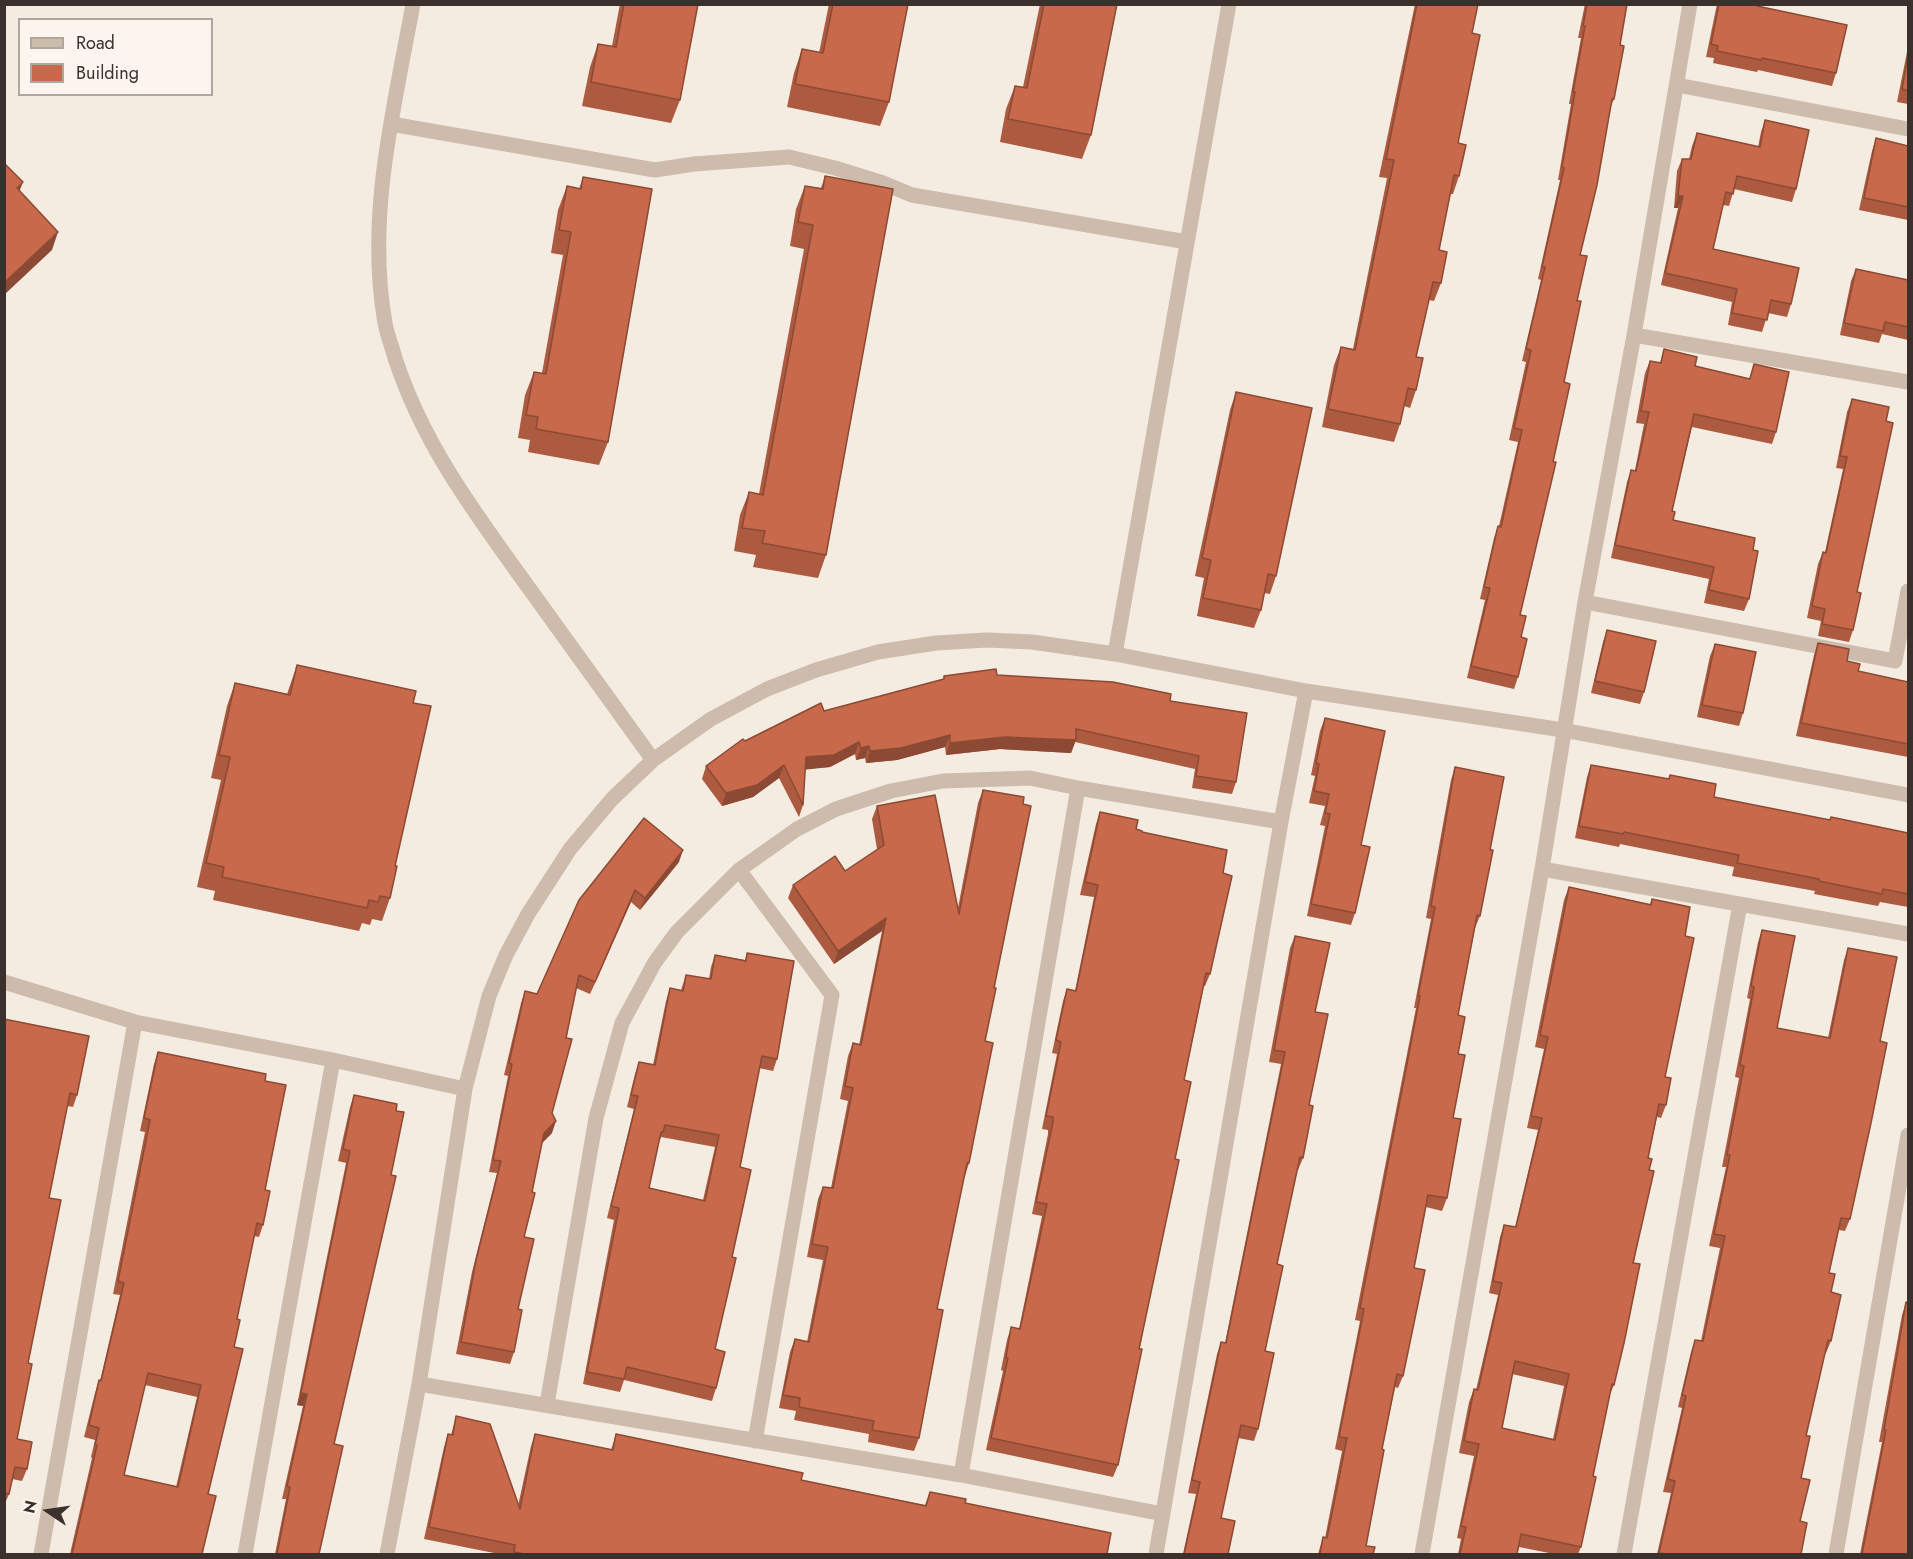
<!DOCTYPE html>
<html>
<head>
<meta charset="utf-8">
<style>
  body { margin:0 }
  #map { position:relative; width:1913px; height:1559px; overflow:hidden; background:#f4ebe1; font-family:Jost,sans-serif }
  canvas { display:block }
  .frame { position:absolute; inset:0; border:6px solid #3b302b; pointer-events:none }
  .legend { position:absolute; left:18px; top:18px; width:195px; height:78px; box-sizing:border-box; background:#fbf5ee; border:2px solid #aea6a0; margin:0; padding:8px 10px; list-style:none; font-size:18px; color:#3b302b }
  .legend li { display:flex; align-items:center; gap:12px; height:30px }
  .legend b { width:30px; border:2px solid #aea6a0 }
  .north { position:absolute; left:18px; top:1481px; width:60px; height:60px; -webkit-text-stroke:4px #fbf5ee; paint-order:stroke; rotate:283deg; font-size:16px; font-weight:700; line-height:24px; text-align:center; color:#3b302b }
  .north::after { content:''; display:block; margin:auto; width:21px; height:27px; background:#3b302b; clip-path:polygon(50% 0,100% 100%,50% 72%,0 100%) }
</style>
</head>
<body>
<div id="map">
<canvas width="1913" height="1559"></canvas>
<div class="frame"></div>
<ul class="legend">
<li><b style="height:8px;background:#cdbbac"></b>Road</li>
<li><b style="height:16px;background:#c8694b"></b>Building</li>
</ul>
<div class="north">N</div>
</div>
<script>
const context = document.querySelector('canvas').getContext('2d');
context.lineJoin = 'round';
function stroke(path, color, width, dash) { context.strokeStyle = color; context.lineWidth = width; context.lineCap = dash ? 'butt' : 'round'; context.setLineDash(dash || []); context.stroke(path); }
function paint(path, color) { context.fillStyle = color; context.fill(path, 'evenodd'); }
const minor = new Path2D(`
  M413,4c-19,105 -47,212 -28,319 2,12 7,23 10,35 28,86 79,154 131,226 42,59 85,117 127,176
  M1677,85l231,44
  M391,124l264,46 39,-6 95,-7 46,11 48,15 29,12 275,47
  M1634,335l274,47
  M1585,602l310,59 13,-70
  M1115,654l114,-650
  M1542,869l366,65
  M739,870l93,125 -77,446
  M4,982l131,40 198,38 132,29
  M419,1384l542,91 202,39
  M547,1404l49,-286 26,-95 33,-61 22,-30 62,-62 58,-41 39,-20 55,-18 52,-10 87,-3 48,10 203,34
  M961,1475l117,-687
  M41,1554l94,-532
  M245,1554l88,-494
  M387,1554l32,-170 46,-295 24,-93 17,-41 22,-41 42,-65 42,-50 41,-39 58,-41 56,-30 49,-19 62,-18 58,-9 51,-3 45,2 83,12 191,37 257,39 345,65
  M1156,1554l125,-732 25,-131
  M1422,1554l120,-685 43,-267 49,-267 56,-331
  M1624,1554l116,-650
  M1836,1554l72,-419`);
const wall = new Path2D(`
  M620,4h78l-18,96 -9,23 -89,-17 8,-39 8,-23 14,2z
  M829,4h79l-19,98 -9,24 -93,-19 7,-34 8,-24 17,4z
  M1040,4h77l-26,131 -9,24 -82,-17 6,-33 9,-23 8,1z
  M1415,4h63l-6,29 -14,110 1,33 -6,18h-3l-11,56 2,33 -7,18 -5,-1 -13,57v33l-6,18 -6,-2 -4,18 -6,18 -72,-15 12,-62 7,-18 12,2 34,-171 -8,-1z
  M1585,4h42l-7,41 -6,54 -5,12 -29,144 -3,46 -13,81 -44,233 1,22 -3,40 -4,12 -47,-11 18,-78 -5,-1 14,-61 4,-12h1l19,-84 -9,-2 17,-78 -4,-1 19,-81 -3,-1 22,-99h-2l13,-76h-2l12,-66h-3z
  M1717,4h40v2l79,67 -4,13 -74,-16 -1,2 -44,-9 1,-5 -8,-1z
  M1908,47v57l-11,-2z
  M1765,120l31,69 -4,13 -58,-13 -5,17 -6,-1 -10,44 78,55 -4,13 -19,-4 -6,19 -34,-7 4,-23 -71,-17 17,-77h-4l3,-37 5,-12h7l3,-13 5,-13 61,14 3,-15z
  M1876,138l32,8v74l-49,-10 13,-59z
  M825,176l1,379 -8,23 -65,-11 3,-12 -22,-4 6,-36 9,-23 10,2 45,-245 -14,-3 6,-37 9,-23 16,2z
  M583,177l25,265 -9,23 -71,-13 2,-12 -12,-2 7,-43 9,-23 8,1 21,-118 -12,-2 7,-43 9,-24 12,3z
  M1856,269l52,11v60l-26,-6 -3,9 -39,-8 11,-54z
  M1664,349l31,17 54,13 5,-15 22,68 -4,12 -80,-17 -20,84 1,9 80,30 -4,49 -5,12 -40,-8 5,-24 -98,-21 16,-76 4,-12h4l9,-46 -8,-1 9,-50 5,-12 10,2z
  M1236,392l40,184 -6,18 -6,-1 -3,17 -7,18 -57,-12 7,-38 -9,-2 35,-166z
  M1852,399l5,193 -4,38 -4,12 -31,-6 3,-15 -14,-3 11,-54 5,-12h2l18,-83 -7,-1 11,-56z
  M1607,630l37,62 -4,12 -49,-11 12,-51z
  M1818,643l29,18 11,10 50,11v75l-112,-21 18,-81z
  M1715,644l28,69 -4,13 -42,-9 13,-61z
  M297,665l116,38 -23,195 -8,23 -10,-2 -2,6 -8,-2 -3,8 -146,-31 2,-9 -18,-4 24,-107 -10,-2 16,-72 8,-23 52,11z
  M997,675l173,26 66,81 -4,12 -40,-6 3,-19 -120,-27 -4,11 -71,-4 -54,6 -1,-8 -48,13 -31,3 -1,-5 -9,2 -1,-6 -25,13 -25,2 -2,36 -4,12 -20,-39 -26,19 -31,9 -20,-27 4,-13 39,-25 79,-30 119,-31 1,-4z
  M1325,718l36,127 -6,68 -4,12 -44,-9 18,-90 -5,-1 5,-19 -16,-3 6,-27 -4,-1 9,-44z
  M1591,765l77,14 2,-4 44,22 116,23 78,13v74l-28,-5 -2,4 -64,-12 1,-3 -83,-15 2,-9 -114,-23 -1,3 -44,-9 12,-61z
  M1455,767l35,83 -10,66 -5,12 -17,87v39l-11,144 -5,13 -16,-4 -12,61 -11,108 -5,12 -3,-1 -13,62 -16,97 7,8h-55l5,-17 2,1 17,-87 -7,-2 25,-128 -5,-1 61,-312h-2l17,-89 -5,-1 25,-138z
  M983,790l11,198 -9,53 -16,122 -4,13h-1l-27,133 -18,129 -5,13 -46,-9 1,-8 -75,-14 2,-9 -17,-3 11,-56 5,-13 12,3 16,-82 -16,-3 11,-58 5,-12 8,1 17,-87 -8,-2 8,-43 5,-13 6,2 23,-114 -48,33 -46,-66 5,-13 52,-14 32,-22 -5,-30 5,-13 81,102 20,-105z
  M1100,812l123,61 -13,101 -5,12h-1l-20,94 -9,79 -57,306 -5,12 -127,-27 17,-79 -2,-1 6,-30 4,-13 8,2 23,-113 -10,-2 16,-80v-4l-6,-1 15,-75 -5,-1 11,-52 4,-12 8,2 19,-94 -14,-2 16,-71z
  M679,862l-39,48 -9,-8 -41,92 -14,-6 -24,125v20l-10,10 -10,49 -8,45 -10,115 -4,12 -54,-10 16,-82 25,-99 -8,-1 19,-96 -4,-1 17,-72 4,-12 12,3 42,-94z
  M1569,887l81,17 2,-5 33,37 -20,141 1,28 -5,13 -4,-1 -9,41 1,12 -35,215 -5,11 -16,80 -12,71 -3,7h-24l-35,-7 -2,7h-59l3,-15 -4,-1 17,-82 -15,-3 10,-51 5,-13 2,1 22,-95 -9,-2 11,-56 4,-12 11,2 23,-97 -11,-2 17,-79 -9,-2 29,-147zM1512,1374l52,12 -11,53 -51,-11z
  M1762,930l15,98 51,10 16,-78 4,-12 32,93 -30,178 -5,12 -6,-1 -10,43 2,19v49l-5,12h-1l-19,83 -5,42v76h-144l14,-61 -8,-1 19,-84 -4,-1 13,-55 4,-12 6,1 19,-93 -11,-2 17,-79h-4l17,-89 -4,-1 15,-78 -3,-1 11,-56z
  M1295,936l20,76 -6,93 -6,53 -5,12h-1l-20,94 -12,87 -7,78 -4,12 -16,-3 -17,80 7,36h-45l13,-60 -8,-1 29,-139 4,-12 4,1 56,-279 -12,-2 21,-114z
  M747,953l30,106 -4,12 -14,-3 -19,99 -8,90 -17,92 1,39 -4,13 -88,-21 -4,12 -37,-8 31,-164 -7,-2 27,-109 -7,-2 8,-33 4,-12 14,3 13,-64 4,-13 11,2 5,-15 23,4 2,-12 4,-12 30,5zM661,1137l54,10 -12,53 -54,-12 9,-44z
  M4,1019l73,76 -4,12 -6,-1 -18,92 -21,165 -11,76 10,30 -5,12 -10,-2 -3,15 -5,12z
  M158,1052l107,29v109l-2,35 -4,12 -5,-1 -17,83 -3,28 -26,147 -6,60h-132l22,-96 -1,-1 4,-17 -11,-3 11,-44 4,-13 1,1 20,-86 -7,-1 32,-162 -5,-1 14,-67zM145,1385l52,12 -21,90 -52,-12z
  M354,1095l-20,349 -15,110h-44l11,-55h-4l21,-93 -6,-1 49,-242 -8,-2 12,-54z
  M1906,1302h2v252h-48l22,-112h-3l23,-127z
  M456,1416l62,90 13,-60 4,-12 76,16 5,-16 185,46 124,25 5,-13 35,11 142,51h-608l-75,-15 20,-92 4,-13 3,1z`);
const shadedWall = new Path2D(`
  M23,182l-7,18 1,-12z
  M1678,196h5l-5,12h-4z
  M58,232l-6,18 -48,45v-12z
  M950,735l-5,12 -48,13 -31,3 4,-12z
  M1005,737l71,3 -5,13 -71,-4 -54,6 4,-12z
  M859,742l-4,12 -25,13 -28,3 4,-13z
  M869,746l-4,12 -9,2 5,-12z
  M784,765l-5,13 -26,19 -31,9 4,-13z
  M683,850l-4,12 -39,48 5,-12z
  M635,890l-4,12 -41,92 5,-12z
  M886,918l-4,13 -48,33 4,-13z
  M556,1121l-4,12 -12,12 4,-12z
  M301,1393l6,1 -4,12 -6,-1z`);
const building = new Path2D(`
  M624,4h74l-18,96 -89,-18 7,-38 18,3z
  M833,4h75l-19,98 -94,-18 7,-35 21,4z
  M1044,4h73l-26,131 -83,-16 7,-33 12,2z
  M1417,4h61l-6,29 8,2 -22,108 8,2 -7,31 -5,-1 -15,75 8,2 -6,31 -8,-1 -17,75 7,1 -7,32 -8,-2 -8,36 -72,-15 13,-62 14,3 39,-190 -8,-1z
  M1587,4h40l-7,41 4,1 -10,53h-2l-15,86 -17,70 7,1 -10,45h4l-17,81 6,2 -17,78h3l-36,153 6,1 -5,21 6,2 -9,38 -47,-11 19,-78 -6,-1 14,-61 3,1 21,-97 -8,-2 17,-78 -5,-1 19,-82h-3l22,-99 -2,-1 13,-75h-2l12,-66h-2z
  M1719,4h38v2l90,19 -11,48 -74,-15 -1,2 -44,-9 1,-5 -7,-2z
  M1908,56v35l-6,-2z
  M1765,120l44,10 -13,59 -59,-13 -4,18 -7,-2 -13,57 86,19 -8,36 -20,-4 -4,20 -35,-7 5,-24 -72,-16 18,-77h-5l4,-37h9l6,-26 63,14z
  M1876,138l32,8v61l-44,-9z
  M4,163l19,19 -6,6 41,44 -54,51z
  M825,176l68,13 -67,366 -64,-12 3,-12 -23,-3 7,-36 14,3 50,-270 -15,-3 7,-36 18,3z
  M583,177l69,12 -44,253 -72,-13 2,-12 -12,-2 8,-43 12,2 25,-142 -12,-2 8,-44 14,3z
  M1856,269l52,11v47l-23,-5 -2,9 -39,-8z
  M1664,349l33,8 -2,9 55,13 4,-15 35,8 -13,60 -82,-18 -22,97 3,1 -2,8 82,18 -2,12 5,1 -9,48 -40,-9 5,-23 -99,-22 16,-75 5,1 13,-59 -8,-1 9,-50 11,2z
  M1236,392l76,16 -36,168 -8,-2 -7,36 -58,-12 8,-38 -9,-2z
  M1852,399l37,8 -3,14 7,2 -36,169 4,1 -8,37 -31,-6 3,-15 -13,-3 11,-54 3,1 21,-96 -7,-1z
  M1607,630l49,11 -12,51 -49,-11z
  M1818,643l31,6 -2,12 13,3 -2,7 50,11v62l-107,-21z
  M1715,644l41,8 -13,61 -41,-8z
  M297,665l119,26 -3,12 18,3 -36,160h2l-7,32 -10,-2 -2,6 -9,-2 -2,8 -145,-31 2,-10 -18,-4 24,-106 -11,-2 16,-72 55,12z
  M996,669l1,6 116,7 58,12 -1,7 77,12 -11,69 -40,-6 3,-20 -123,-27v11l-71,-3 -55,6v-8l-49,13 -31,3 -1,-5 -8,2 -2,-6 -25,13 -28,2 -3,48 -19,-40 -27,20 -31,8 -20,-27 37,-27 2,2 76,-38 3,8 120,-32v-3z
  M1325,718l60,13 -24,114 9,2 -15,66 -44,-9 19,-90 -5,-1 4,-19 -15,-3 5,-27 -3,-1z
  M1591,765l78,14 1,-4 46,9 -2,13 116,23 1,-3 77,16v61l-25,-5 -1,5 -63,-13v-2l-82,-16 2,-8 -115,-23 -1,2 -44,-8z
  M1455,767l49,10 -14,73h3l-13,66 -3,-1 -19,100 7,2 -7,37 7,1 -12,63 8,1 -14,79 -19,-3 -14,73 11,2 -22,106 -6,-2 -15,75 2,1 -18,96 9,1 -2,7h-53l3,-17 4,1 20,-100 -8,-1 25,-128 -4,-1 60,-312h-2l17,-89 -4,-1z
  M983,790l41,7 -1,7 8,2 -37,182h2l-11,53 8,2 -24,120h-2l-30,146 6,1 -24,128 -47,-8 2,-9 -75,-14 1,-9 -17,-3 12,-56 14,3 19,-95 -16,-3 11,-57 10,1 20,-100 -8,-2 8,-43 8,2 25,-127 -48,33 -45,-66 42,-29 10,15 39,-26 -7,-39 58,-11 24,119z
  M1100,812l38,8 -2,9 6,2v1l85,18 -4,23 9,3 -22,98 -4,-1 -22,107 7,2 -16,77 4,1 -40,189h3l-24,116 -127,-27 17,-80h-2l5,-31 9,2 27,-125 -11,-2 17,-80v-5l-7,-1 15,-74 -5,-2 11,-51 9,2 22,-106 -13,-3z
  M644,818l39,32 -38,48 -10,-8 -40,92 -16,-7 -13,63 6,1 -20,74 4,8 -12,12 -12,59 3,1 -11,44 10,2 -16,70 4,1 -8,42 -53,-10 15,-82 25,-99 -8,-1 19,-96 -3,-1 16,-72 12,3 42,-94z
  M1569,887l82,18 1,-6 38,8 -5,29 9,2 -29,139 6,1 -5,27 -7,-1 -11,54 4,1 -3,11 5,1 -21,92 7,1 -16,79 -10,42 -2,-1 -19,92 3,1 -15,70 -60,-13 -4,20h-57l6,-27 -5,-1 18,-82 -15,-3 10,-52 4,1 24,-107 -9,-2 11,-56 12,2 26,-109 -11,-2 17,-79 -8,-2zM1515,1361l54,13 -14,66 -53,-12z
  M1762,930l33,6 -18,92 53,10 18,-90 49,9 -17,84 7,2 -16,80 -21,96 -9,-1 -12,55 6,1 -4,18 10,3 -10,46 -3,-1 -22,96h4l-9,42 9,2 -10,41 7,2 -6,31h-134l-8,-1 16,-72 -7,-2 18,-83 -4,-1 13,-55 8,1 22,-105 -11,-2 16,-79h-3l17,-89 -4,-1 14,-78 -3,-1z
  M1295,936l35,7 -15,69 13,2 -19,91 4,1 -10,52 -3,-1 -23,107 6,2 -18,85 9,2 -16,76 -17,-4 -20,93 14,3 -7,33h-44l16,-72 -8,-2 29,-138 5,1 59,-291 -11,-2z
  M747,953l47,8 -17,98 -15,-3 -22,111 11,3 -19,87 4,1 -21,91 10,3 -9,36 -89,-21 -3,12 -37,-7 32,-164 -8,-2 27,-110 -7,-1 8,-33 16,3 15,-77 13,3 3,-16 25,4 4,-24 31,6zM665,1125l54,10 -14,66 -56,-13 12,-56h2z
  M4,1019l85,17 -12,59 -7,-2 -21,105 12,2 -33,163 4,1 -15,75 15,3 -5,27 -12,-2 -6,27 -5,-1z
  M158,1052l108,22 -1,7 21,4 -21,105 5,1 -7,34 -6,-2 -20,96 3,1 -6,27 9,2 -35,145 8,2 -14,58h-130l25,-109h-2l4,-17 -10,-3 10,-45 2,1 23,-98 -6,-2 32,-161 -6,-2zM148,1373l53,12 -23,102 -54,-12z
  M354,1095l43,9 -1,7 8,1 -13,63 5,1 -62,268 9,2 -24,108h-42l13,-67 -3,-1 20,-92 -6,-1 49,-242 -7,-2z
  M1906,1302l2,1v251h-46l24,-124h-2z
  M456,1416l34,8 30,85 15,-75 78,16 3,-16 187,39 -2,7 125,26 4,-14 36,7 -1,4 146,30 -4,21h-582l-11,-2 1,-7 -86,-18 19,-93 5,1z`);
stroke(minor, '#cdbbac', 15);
paint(wall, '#ac5a40');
paint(shadedWall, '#8c4a34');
paint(building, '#c8694b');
stroke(building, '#8c4a34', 1.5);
</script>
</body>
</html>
